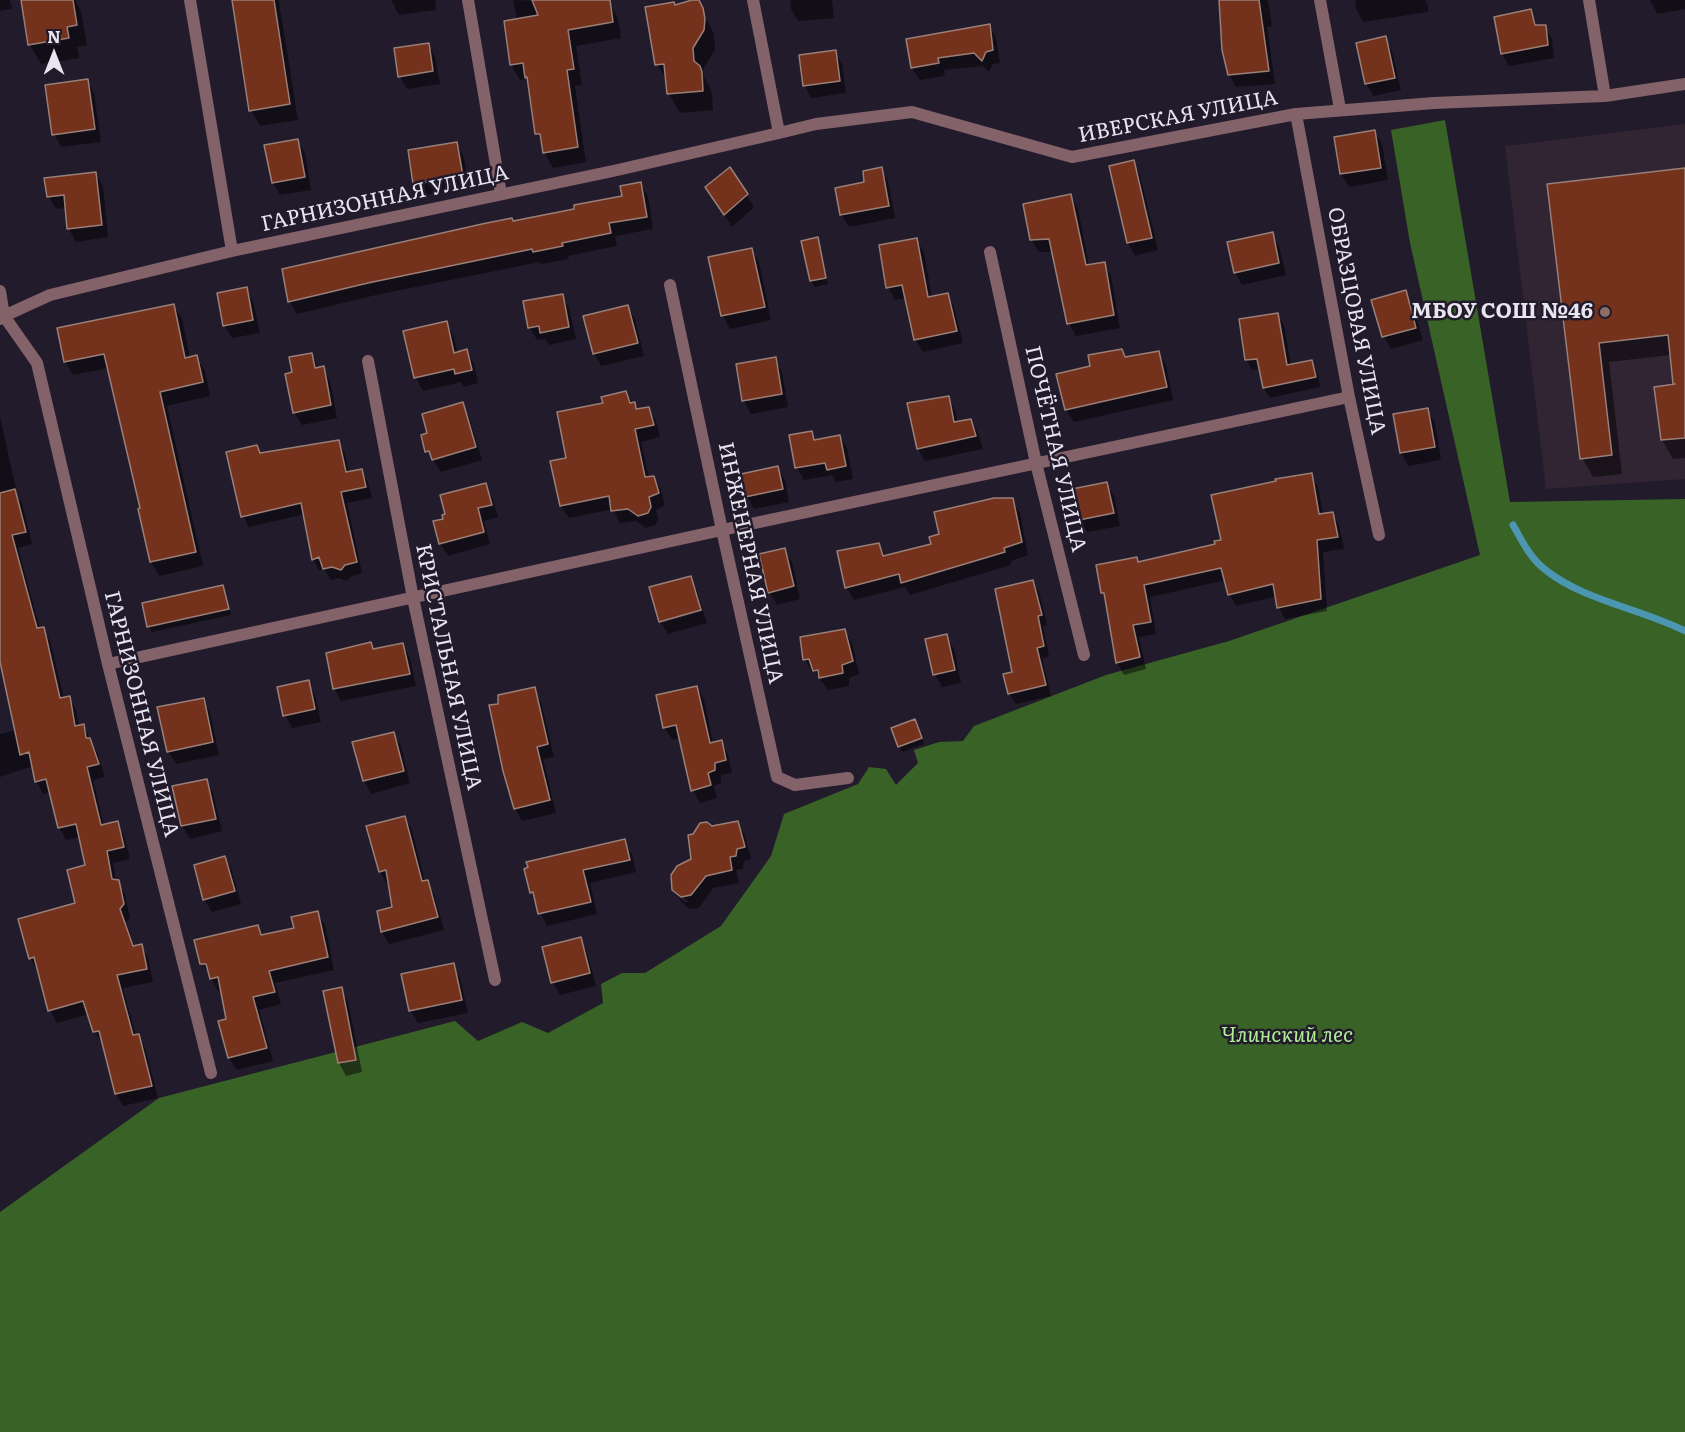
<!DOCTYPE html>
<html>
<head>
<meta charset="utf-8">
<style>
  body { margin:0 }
  #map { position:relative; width:1685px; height:1432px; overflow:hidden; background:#221b2c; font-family:Literata,serif }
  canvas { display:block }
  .north { position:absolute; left:24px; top:24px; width:60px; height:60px; -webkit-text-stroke:4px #221b2c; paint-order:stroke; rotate:0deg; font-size:16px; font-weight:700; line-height:24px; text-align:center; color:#e8e4f0 }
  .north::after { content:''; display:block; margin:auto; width:21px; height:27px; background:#e8e4f0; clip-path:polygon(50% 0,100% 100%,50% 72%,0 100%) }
</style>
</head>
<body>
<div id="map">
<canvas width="1685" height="1432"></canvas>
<div class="north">N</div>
</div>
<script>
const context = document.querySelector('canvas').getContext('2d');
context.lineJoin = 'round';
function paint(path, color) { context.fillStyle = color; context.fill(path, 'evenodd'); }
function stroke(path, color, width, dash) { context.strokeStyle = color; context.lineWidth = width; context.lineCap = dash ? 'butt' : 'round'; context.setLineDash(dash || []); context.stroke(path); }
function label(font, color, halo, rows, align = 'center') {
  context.font = font + ' Literata,serif'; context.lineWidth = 5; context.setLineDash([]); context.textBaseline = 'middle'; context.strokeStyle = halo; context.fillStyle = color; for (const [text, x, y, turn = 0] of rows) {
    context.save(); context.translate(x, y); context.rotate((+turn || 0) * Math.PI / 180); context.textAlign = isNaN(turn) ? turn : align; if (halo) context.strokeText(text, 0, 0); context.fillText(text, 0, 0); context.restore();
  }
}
const education = new Path2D(`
  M1685,124v355l-139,10 -41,-343z`);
const forest = new Path2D(`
  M1445,120l65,382 175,-3v933h-1685v-220l159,-114 296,-77 23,20 44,-19 26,11 55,-30 -2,-19 21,-11h23l76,-47 50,-70 13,-42 74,-30 11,-17 17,2 10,16 22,-22 -4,-13 25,-8 24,-1 11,-15 132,-51 123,-34 251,-86 -70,-312 -19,-113z`);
const shadow = new Path2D(`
  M0,0h10l2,9 -12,2z
  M23,0h52l6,11 6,34 -10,2 2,11 -38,6 -11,-19z
  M234,0h44l1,2 19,118 -38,6 -9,-16z
  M391,0h44l1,10 -37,5z
  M513,0l96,3 9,15 3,20 -45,8 6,39 -7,1 11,76 -33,6 -9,-16 -1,-7 -6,-11 -9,-55 -8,1 -9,-15 6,-45z
  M790,0h42l2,18 -36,3 -7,-12z
  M1221,0h47l4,26 -5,1 8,57 -39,3 -7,-13z
  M1355,0h70l3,5v7l-65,10 -7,-13z
  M1650,0h35v9l-28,5z
  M699,4l15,30 1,16 -12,19 1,7 8,17 1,17 -33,3 -11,-19 -1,-11 -11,-19 19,-57z
  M1531,11l7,15h7l7,13 2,19 -45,8 -7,-12z
  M989,25l7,13 4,25 -7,1 -4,8 -6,-6 -39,4 1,6 -25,4 -8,-12z
  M1385,38l7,13 9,39 -27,6 -8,-12 -8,-40z
  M428,44l7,13 5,27 -33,5 -7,-13z
  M835,52l7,12 4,29 -35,5 -7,-13z
  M87,80l7,13 7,49 -40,5 -7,-13z
  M1374,131l8,13 6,36 -39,7 -8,-13 -6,-36z
  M297,140l8,13 6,37 -31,5 -7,-12z
  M457,144l7,13 5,31 -47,8 -8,-13z
  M1133,162l7,13 18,75 -23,6 -7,-13 -17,-76z
  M881,169l7,13 7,36 -46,9 -8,-13 25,-31z
  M1685,169v289l-12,1 -11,-19 -6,-52 19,-3 -4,-30 -62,7 13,112 -29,3 -11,-19 -33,-273z
  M95,173l8,13 5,51 -32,5 -7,-13 -2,-21 -11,1 -8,-13z
  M640,183l8,13 5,33 -38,7 2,10 -49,10 1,3 -28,5 -1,-2 -164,33 -79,19 -7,-12 286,-92 48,-13z
  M746,195l8,12 -22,20 -17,-27z
  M1071,196l7,13 11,57 15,-3 7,13 9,52 -44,8 -7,-12 -16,-72h-14l-8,-12z
  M1272,234l7,12 7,29 -44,10 -7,-13z
  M817,239l3,6 8,39 -13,3 -4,-6 -8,-39z
  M917,240l7,13 8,45 15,-4 7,13 9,36 -40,9 -7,-12 -10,-42 -11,2 -7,-13z
  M751,249l8,13 12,58 -41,9 -7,-13 -13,-58z
  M246,288l7,13 7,32 -28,5 -7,-12z
  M1405,292l7,12 11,36 -32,9 -7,-12 -11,-36z
  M562,295l7,13 7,31 -27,6 -3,-6 -9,1 -7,-12 -5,-25z
  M173,305l9,14 8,39 6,-1 9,14 5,25 -43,10 36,160 -44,10 -8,-14 -9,-53 -33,-141 -36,7 -8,-14z
  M627,306l8,13 9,37 -43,10 -7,-12z
  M1278,315l6,10 7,41 20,-5 6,11 3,15 -50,11 -6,-10 -4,-19 -8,1 -6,-10 -5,-39z
  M446,322l7,13 5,18 9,-2 7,13 4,19 -14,4 -3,-5 -38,9 -7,-13 -11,-46z
  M1158,352l8,13 7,35 -99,22 -8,-12 60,-52z
  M312,354l7,15 4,-1 7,13 7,37 -35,7 -8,-13v-39z
  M775,359l7,13 6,35 -37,7 -7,-13 -7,-36z
  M626,393l12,17 10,-2 8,13 4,16 -19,5 8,36 5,-1 7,13 4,15 -9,5 2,10 -3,5 -9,3 -10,-7 -16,2 -7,-14 -44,9 -8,-12 6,-47 38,-55z
  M948,398l7,12 3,13 13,-3 7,13 5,16 -58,12 -7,-12 -9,-45z
  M462,404l7,13 13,43 -41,12 -14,-21 2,-16z
  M1427,410l8,13 6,37 -33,6 -7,-13 -6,-37z
  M0,417l18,81 4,5 10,41 -14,4 22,81h3l7,12 14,58 5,-1 7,12 3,17 4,-1 14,26 8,25 -12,3 11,46 13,-3 7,12 6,24 -17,4 3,18 9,13 5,24 -4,4 9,25 6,-1 7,12 5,24 -30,6 13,48h2l7,12 13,50 -35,8 -7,-12 -12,-50h-2l-7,-12 -6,-18 -32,9 -7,-13 -11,-40h-2l-7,-12 46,-53 11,-39 -7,-29 -14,3 -7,-13 -9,-35 -7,2 -7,-13 -3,-15 -33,11v-43l16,-4 -16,-72z
  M811,433l5,8 24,-5 7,13 6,30 -17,3 -4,-7 -28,5 -7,-12z
  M338,442l7,11 4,20 12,-2 7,11 4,16 -25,5 15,70 -10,3 -5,5 -8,-3 -8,2 -7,-11 -5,1 -6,-11 -8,-45 -56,13 -6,-11 14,-70 4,9z
  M777,468l8,12 4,22 -35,7 -7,-13z
  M1311,475l7,12 5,28 9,-2 7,12 5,24 -21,3 4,59 -42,8 -6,-11 -2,-12 -41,10 -7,-12 -3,-14 -76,17 6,37 -17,3 7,32 -22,6 -7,-12 -10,-62 -4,-8 35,-30 79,-18z
  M1106,483l8,13 6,30 -33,6 -7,-12z
  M485,484l7,13 6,20 -14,4 6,23 -42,12 -8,-13 5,-23z
  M1012,500l8,13 8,42 -17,6v4l-101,30 -5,-8 -51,13 -7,-12 32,-44 7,13 46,-12z
  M784,550l8,12 8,37 -23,6 -8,-13z
  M690,577l7,13 5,18 -41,11v3l-10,-34z
  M1033,582l6,10 8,33 -4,1 6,31 -7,1 9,38 -35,8 -7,-11z
  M223,587l3,6 5,22 -79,17 -3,-6z
  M703,611l4,12 -39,11 -7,-11z
  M845,631l7,12 7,31 -10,4v8l-21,4 -13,-18h-3l-7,-13z
  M946,636l8,13 7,34 -19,4 -7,-13z
  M371,644l3,6 29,-5 7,13 6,28 -75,15 -7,-13z
  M308,682l7,13 6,27 -29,6 -7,-13z
  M697,687l7,13 9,43 8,-2 7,13 4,19 -11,2v8l-7,3 3,12 -17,5 -7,-13 -13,-52 -8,2 -8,-13z
  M534,689l7,13 13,55 -11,2 13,54 -34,8 -7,-12 -15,-104z
  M203,699l7,13 9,43 -43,9 -8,-13z
  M915,721l9,23 -22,8 -3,-6z
  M393,733l8,13 9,37 -39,11 -7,-13 -10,-38z
  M206,781l7,12 9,38 -32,8 -8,-13 -8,-39z
  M405,818l7,12 13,52h2l7,12 10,36 -55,14 -7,-12 -4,-20 15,-4 -4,-24h-2l-7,-12z
  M737,823l8,13 6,23 -7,2 -1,8 -7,1 3,13 -26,5 -14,20 -9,1 -9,-7 -3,-6 8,7 2,-2 -10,-9v4l-4,-7 38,-61z
  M624,841l8,13 4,18 -46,11 7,31 -50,12 -16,-34z
  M225,858l7,13 9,33 -29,8 -8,-13z
  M317,913l8,12 9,45 -59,13 6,21 -22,6 14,51 -36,9 -8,-12 -1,-38 -6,-30 -4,1 -16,-28 55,-37 6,10 32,-7z
  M580,939l7,13 9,34 -36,9 -7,-13z
  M453,965l7,13 8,35 -50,10 -8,-13z
  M341,989l7,13 14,70 -16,4 -7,-13 -14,-71z`);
const stream = new Path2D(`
  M1513,525c8,14 16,31 29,42 38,33 98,41 143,64`);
const building = new Path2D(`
  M21,0h52l4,25 -10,2 2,11 -41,7z
  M232,0h42l16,104 -41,7z
  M532,0h78l3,22 -45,8 6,39 -7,1 11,77 -35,6 -3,-19h-5l-8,-57 -2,1 -2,-15 -13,2 -6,-44 34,-6z
  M692,0h7l4,8 2,11 -1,11 -11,18 1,13 6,5 2,6 1,19 -36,3 -3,-30 -9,1 -10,-58 29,-5 1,3z
  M1219,0h40l10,71 -41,4 -6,-25z
  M1531,9l4,16h11l2,20 -47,9 -7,-37z
  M990,24l3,26 -7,2 -4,9 -8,-8 -36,5 1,5 -28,5 -5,-29z
  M1386,36l9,42 -30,6 -9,-41z
  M429,43l4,28 -35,6 -4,-29z
  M836,50l4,31 -37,5 -4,-31z
  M88,79l7,50 -43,6 -7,-50z
  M1375,130l6,38 -41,6 -6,-37z
  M298,139l7,38 -33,6 -8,-38z
  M457,142l6,34 -50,8 -5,-34z
  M1134,160l18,78 -25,5 -18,-77z
  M730,167l18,27 -24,21 -19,-28z
  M882,167l7,39 -49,9 -5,-27 29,-6 -1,-11z
  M1685,168v270l-24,2 -7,-53 21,-3h-2l-5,-49 -69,8 13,112 -32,4 -33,-275z
  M96,172l6,53 -35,4 -3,-34 -17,2 -3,-19z
  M641,182l6,35 -38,6 2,10 -49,10 1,3 -30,6 -1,-3 -164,34 -80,19 -6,-33 200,-45 30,-6 1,3 61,-12v-4l48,-9 -2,-10z
  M1071,194l15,71 19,-3 9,53 -47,9 -18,-85 -19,1 -7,-36z
  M1273,232l6,31 -45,10 -7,-31z
  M818,237l8,41 -16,3 -9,-40z
  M917,238l11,59 20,-4 9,38 -43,9 -12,-55 -16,3 -7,-43z
  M752,248l13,59 -44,9 -13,-59z
  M247,287l6,33 -30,6 -6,-33z
  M1406,290l10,38 -34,9 -11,-37z
  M563,294l6,33 -29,6 -1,-7 -11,2 -5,-27z
  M174,304l11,54 12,-3 6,27 -43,10 36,160 -46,10 -12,-53 2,-1 -36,-154 -40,8 -7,-34z
  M628,305l10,38 -45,11 -10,-38z
  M1278,313l9,52 25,-5 4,17 -53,11 -6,-29 -12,1 -6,-41z
  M447,321l7,32 13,-4 5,21 -17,4 -1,-5 -40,9 -11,-47z
  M1122,349l3,8 34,-6 8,36 -102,23 -9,-36 34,-8 -2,-11z
  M312,353l3,15 9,-2 7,39 -38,8 -8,-39 7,-2 -3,-15z
  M776,357l6,37 -40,7 -6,-37z
  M626,391l4,12 5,-1 1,7 13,-2 5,18 -19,4 10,48 9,-1 5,17 -10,4 2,10 -3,6 -10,3 -10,-7 -17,2 -2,-15 -49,10 -10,-45 16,-3 -9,-46 46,-9 -2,-6z
  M949,396l5,26 17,-3 5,17 -59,13 -10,-46z
  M463,402l13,45 -44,13 -3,-9 -4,1 -4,-17 6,-2 -5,-19z
  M1428,408l7,39 -35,6 -7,-39z
  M812,431l2,9 26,-5 6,31 -19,4 -2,-7 -30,5 -6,-33z
  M339,440l7,32 16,-3 4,18 -25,5 16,70 -12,3 -4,5 -9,-3 -9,2 -4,-12 -7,3 -11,-57 -60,14 -15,-65 31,-7 3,8z
  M778,466l5,23 -38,8 -4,-23z
  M1312,473l7,41 14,-2 5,25 -21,3 4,59 -44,9 -4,-24 -45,11 -7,-27 -77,17 7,37 -18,3 7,32 -24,6 -12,-70h-3l-5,-28 41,-8 1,5 77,-18 -1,-3 7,-1 -10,-45 65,-14 -1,-2z
  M1107,482l7,31 -35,7 -7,-31z
  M486,483l6,22 -14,3 6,24 -45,12 -6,-23 10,-2 -1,-4 3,-1 -5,-19z
  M15,489l11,43 -14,3 25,93 7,-1 16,71 10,-2 5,30 9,-2 2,14h4l9,26 -12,3 14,58 17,-4 6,26 -17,4 5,28 7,1 5,24 -4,5 13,37 9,-2 5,25 -30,6 16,60 6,-1 13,52 -37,8 -16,-63 -6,1 -10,-31 -35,10 -14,-54 -5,2 -11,-40 57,-16 -8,-33 18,-5 -9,-41 -18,4 -12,-49 -11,3 -6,-30 -9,3 -20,-93v-169z
  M994,498h19l9,44 -18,6 1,4 -104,31 -2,-9 -54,14 -8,-37 42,-8 4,13 48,-12 -2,-7 10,-3 -5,-22z
  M785,548l9,38 -26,7 -9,-39z
  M691,576l10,34 -42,12 -10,-35z
  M1033,580l9,35 -4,1 6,30 -7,2 9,37 -38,9 -5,-20 9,-2 -17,-83z
  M223,585l6,24 -82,18 -5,-24z
  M845,629l8,32 -11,4 1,8 -24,5 -1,-8 -5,1 -4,-12 -6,1 -3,-23z
  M947,634l8,36 -22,5 -8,-36z
  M371,642l2,7 30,-6 7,31 -77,15 -7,-36z
  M309,680l6,29 -32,7 -6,-29z
  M697,686l13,57 12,-3 4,20 -11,3v7l-7,3 3,12 -20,6 -15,-66 -13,3 -7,-33z
  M535,687l13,57 -11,3 13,53 -36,9 -11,-38 -14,-66 9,-1v-9z
  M204,698l9,44 -46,10 -10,-45z
  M915,719l7,19 -24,9 -7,-19z
  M394,732l10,39 -41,10 -11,-39z
  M207,779l9,40 -35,7 -9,-40z
  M405,816l17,65 6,-1 10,37 -57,15 -4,-21 15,-4 -6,-37 -7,2 -13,-46z
  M738,821l7,26 -8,2 -1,7 -6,1 2,13 -26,6 -15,19 -10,2 -9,-7 -1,-15 6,-9 14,-7 -3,-24 5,-1 7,-11 7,-1 5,4z
  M625,839l5,21 -47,10 8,32 -53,12 -5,-22 -3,1 -6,-24 4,-2 -2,-5z
  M225,856l10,35 -32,9 -9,-35z
  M318,911l10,46 -59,14 6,21 -22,5 14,51 -39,10 -10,-37 8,-2 -8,-42 -8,2 -4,-15h-6l-6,-24 64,-15 3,10 33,-7 -3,-11z
  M581,937l9,36 -39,10 -9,-36z
  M454,963l8,37 -53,11 -8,-37z
  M342,987l14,73 -18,3 -15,-72z`);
const street = new Path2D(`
  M190,0l42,251
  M468,0l33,194
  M753,0l26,133 37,-9 96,-12 160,45 224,-43 138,-11 171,-7 80,-12
  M1320,0l20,109
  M1589,0l16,96
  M1296,114l53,283 30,138
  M990,252l46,211 48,192
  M670,285l52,245 55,247 18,8 53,-7
  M0,291l4,25 46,-21 182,-44 381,-80 166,-38
  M0,319l4,-3 33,47 71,301 103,409
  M368,361l45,237 82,382
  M108,664l614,-134 627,-133`);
const markers = [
  [1605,312,6,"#8d6e63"]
];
const streetNames = [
  ["ИВЕРСКАЯ УЛИЦА",1178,117,-11],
  ["ГАРНИЗОННАЯ УЛИЦА",385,199,-12],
  ["ОБРАЗЦОВАЯ УЛИЦА",1356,321,79],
  ["ПОЧЁТНАЯ УЛИЦА",1055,449,77],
  ["ИНЖЕНЕРНАЯ УЛИЦА",750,563,78],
  ["КРИСТАЛЬНАЯ УЛИЦА",448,667,78],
  ["ГАРНИЗОННАЯ УЛИЦА",141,714,76]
];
const poiNames = [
  ["МБОУ СОШ №46",1593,312]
];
const parkNames = [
  ["Члинский лес",1287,1036]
];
paint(education, '#312533');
paint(forest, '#396226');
paint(shadow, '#0007');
stroke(stream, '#4c96b2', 7);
paint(building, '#74321d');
stroke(building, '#997f77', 1.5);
stroke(street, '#83626a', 12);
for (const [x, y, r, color] of markers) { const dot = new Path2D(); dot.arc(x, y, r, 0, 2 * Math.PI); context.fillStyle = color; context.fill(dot); stroke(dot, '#221b2c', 2); }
label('21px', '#e8e4f0', '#221b2c', streetNames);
label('bold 21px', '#e8e4f0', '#221b2c', poiNames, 'right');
label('italic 21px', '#b0ec96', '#221b2c', parkNames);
</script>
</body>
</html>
